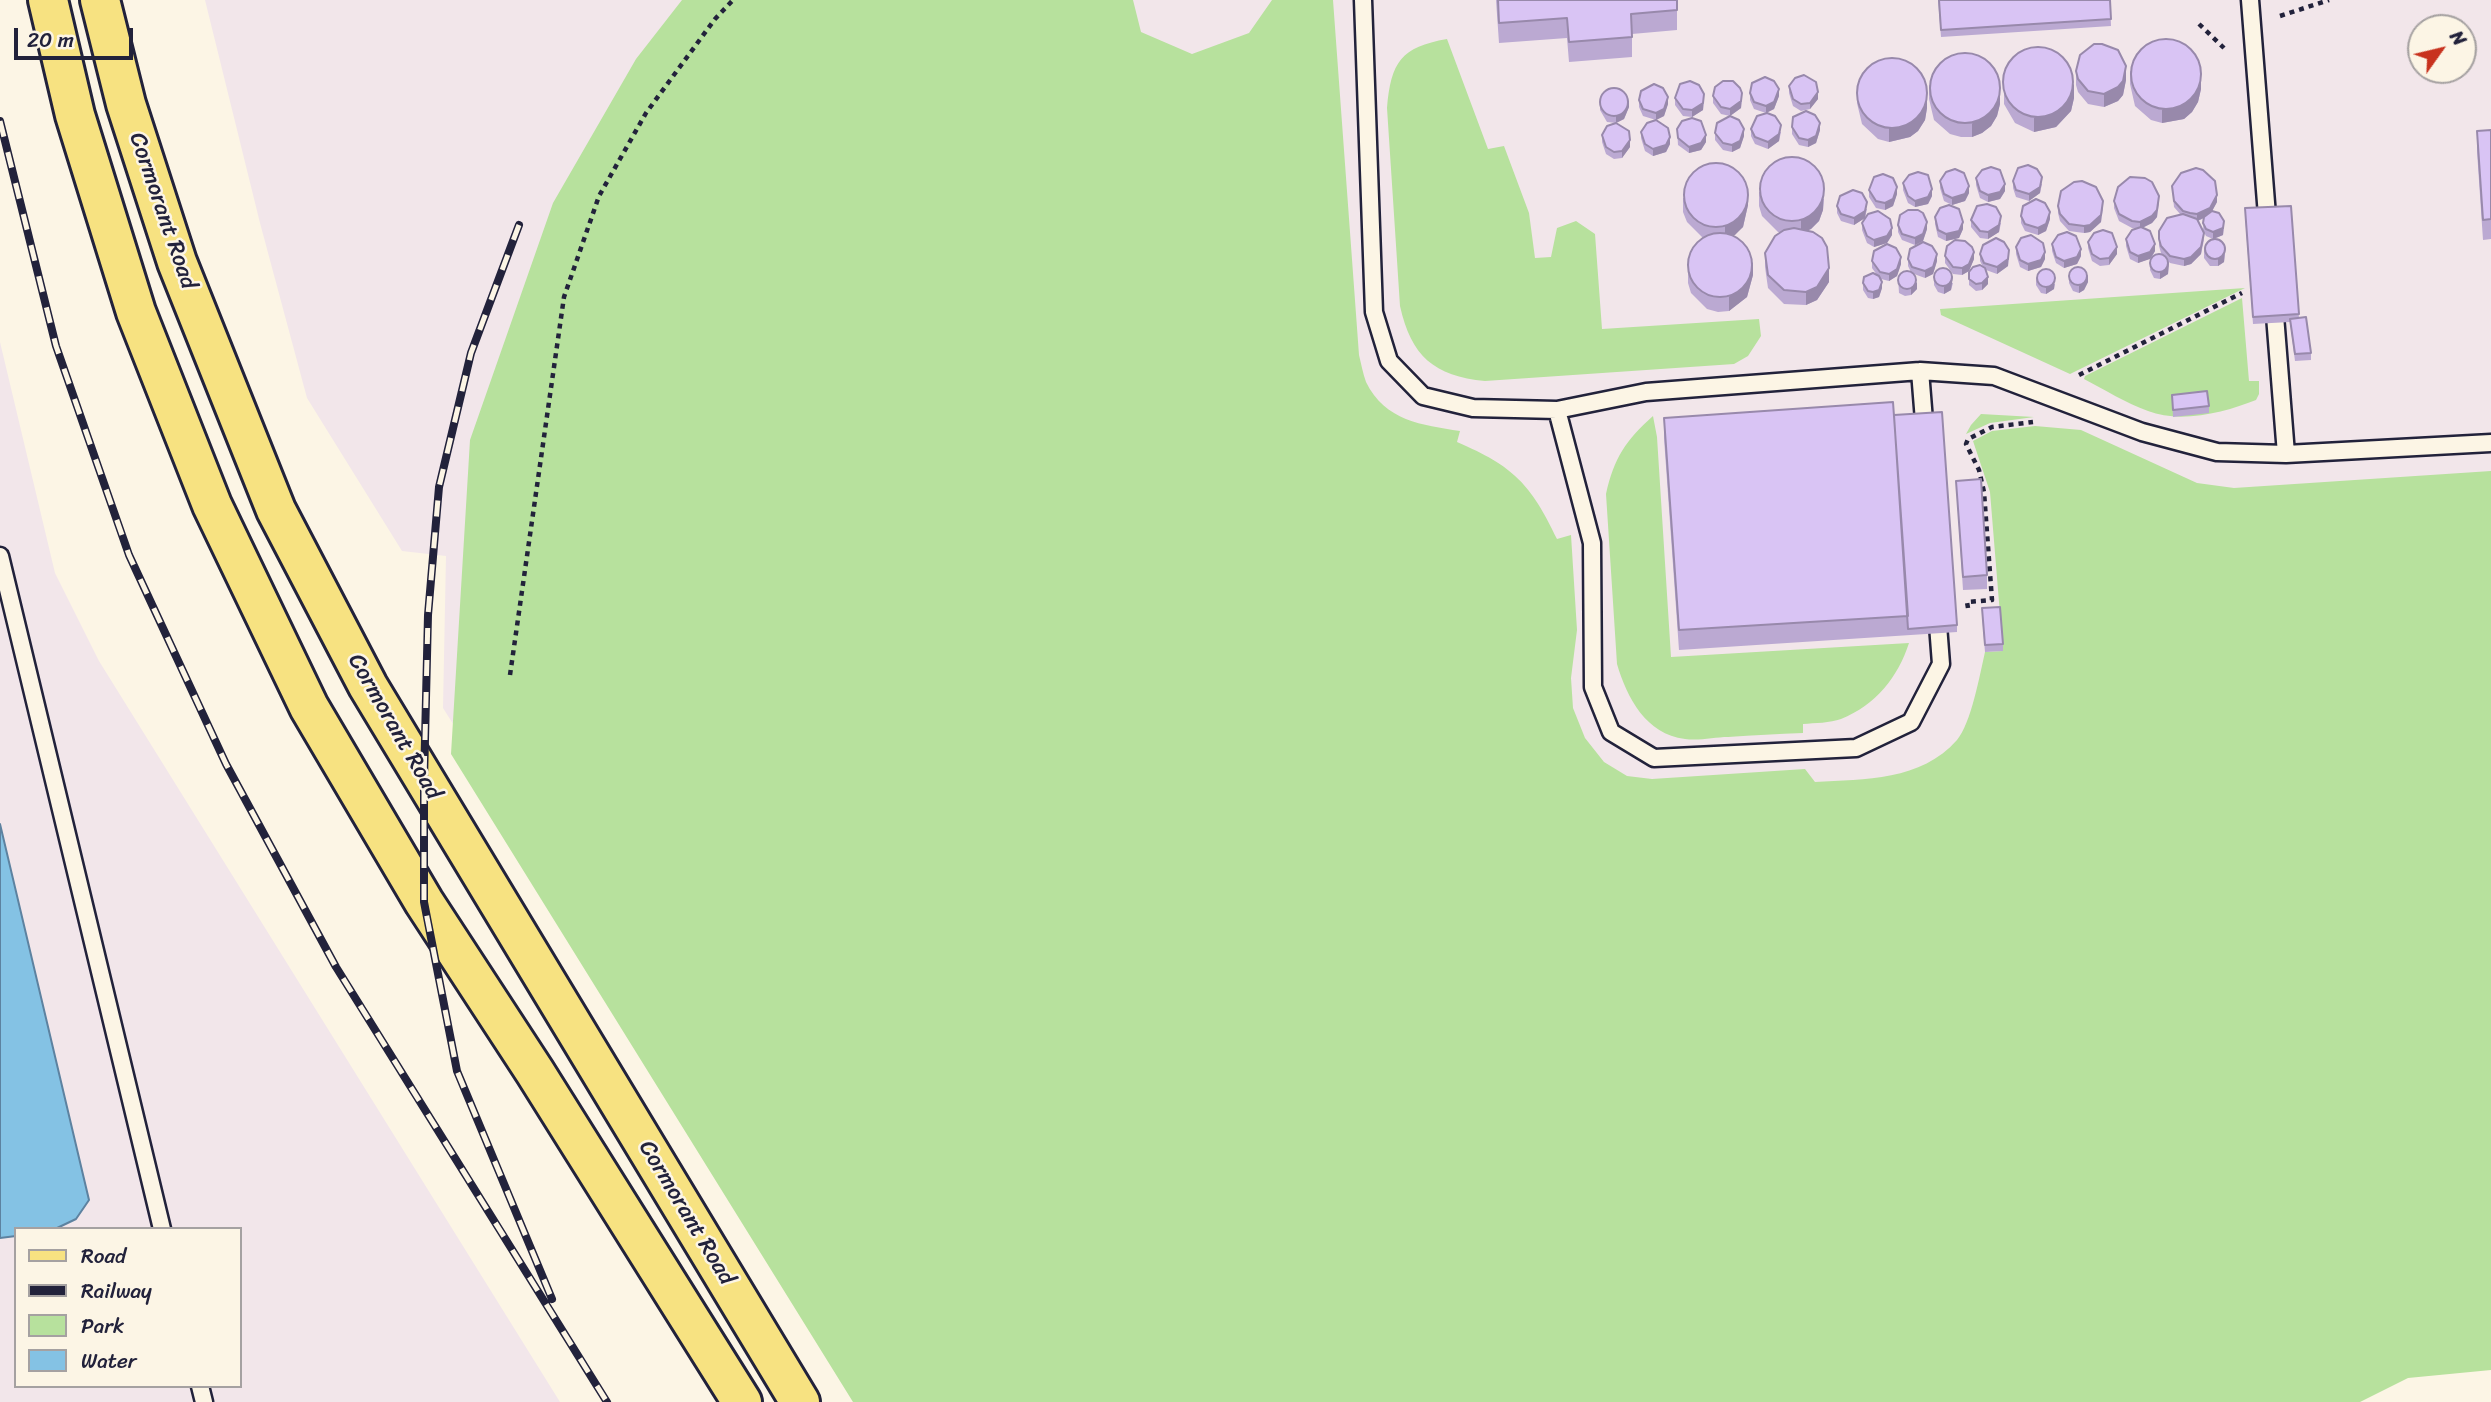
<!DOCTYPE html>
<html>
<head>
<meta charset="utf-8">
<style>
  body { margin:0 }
  #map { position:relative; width:2491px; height:1402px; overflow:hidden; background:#fcf5e5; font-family:Sriracha,sans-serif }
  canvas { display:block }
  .legend { position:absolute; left:14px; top:1227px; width:228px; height:161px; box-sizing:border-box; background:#fcf5e5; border:2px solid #a5a1a1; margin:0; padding:9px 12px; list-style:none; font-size:21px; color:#22223b }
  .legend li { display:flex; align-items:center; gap:14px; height:35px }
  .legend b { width:35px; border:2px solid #a5a1a1 }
  .north { position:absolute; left:2407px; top:14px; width:70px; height:70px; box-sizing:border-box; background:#fcf5e5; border:2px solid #a5a1a1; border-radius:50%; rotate:56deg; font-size:19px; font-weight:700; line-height:28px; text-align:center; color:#22223b }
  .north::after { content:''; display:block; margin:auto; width:24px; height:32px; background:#c8321e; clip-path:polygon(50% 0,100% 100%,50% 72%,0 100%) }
  .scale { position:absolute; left:14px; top:28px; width:119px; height:32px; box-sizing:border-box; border:4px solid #22223b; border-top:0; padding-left:9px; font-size:21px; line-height:24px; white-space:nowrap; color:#22223b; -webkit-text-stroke:5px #fcf5e5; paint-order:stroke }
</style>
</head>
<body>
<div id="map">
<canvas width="2491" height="1402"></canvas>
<ul class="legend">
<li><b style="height:9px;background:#f7e281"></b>Road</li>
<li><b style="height:9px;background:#22223b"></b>Railway</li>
<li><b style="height:19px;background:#b7e19d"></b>Park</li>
<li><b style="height:19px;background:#84c2e4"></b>Water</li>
</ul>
<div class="north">N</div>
<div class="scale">20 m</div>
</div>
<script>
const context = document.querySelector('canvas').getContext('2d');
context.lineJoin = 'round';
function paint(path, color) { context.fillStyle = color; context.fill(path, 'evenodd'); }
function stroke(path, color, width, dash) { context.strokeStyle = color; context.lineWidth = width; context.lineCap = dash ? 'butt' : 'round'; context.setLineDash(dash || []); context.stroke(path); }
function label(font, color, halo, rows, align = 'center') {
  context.font = font + ' Sriracha,sans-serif'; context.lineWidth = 5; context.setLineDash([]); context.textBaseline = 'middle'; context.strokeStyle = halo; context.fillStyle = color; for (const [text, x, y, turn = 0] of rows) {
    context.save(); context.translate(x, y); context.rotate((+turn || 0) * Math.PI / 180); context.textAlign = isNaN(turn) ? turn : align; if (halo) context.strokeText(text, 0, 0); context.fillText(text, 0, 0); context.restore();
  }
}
const built = new Path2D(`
  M205,0h2286v795l-1910,131 -138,-218 3,-152 -44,-5 -95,-153 -47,-175zM2421,28h42v42h-42z
  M0,342l55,231 44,88 461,741h-560zM16,1229h224v157h-224z`);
const green = new Path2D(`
  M682,0h451l8,32 51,22 57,-21 23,-33h61l26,355c2,8 4,19 7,27 19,39 56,43 94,49l-3,11c56,24 74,42 100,97l14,-4 6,95 -6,48 2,30 12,30 19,24 23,14 25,3 153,-10 10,13c50,-3 106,-1 142,-42 14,-16 23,-66 28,-88l18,-1 -13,-159 -17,-51 19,-10 43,-5 46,4 116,53 37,5 257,-17v899l-83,8 -48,24h-1507l-402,-648 19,-314 83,-237 83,-144z
  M1447,39l41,110 16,-3 25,67 6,45 16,-1 6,-29 19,-7 19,13 7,95 157,-10 2,17 -13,20 -14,8 -249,17c-51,-5 -74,-25 -85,-75l-13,-198c4,-46 14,-61 60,-69z
  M2245,288l-175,86 -129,-59 -1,-6z
  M2242,298l7,83h10v13l-3,6c-30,12 -75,24 -108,11 -22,-8 -43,-21 -64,-32l1,-3z
  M1981,414l53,3 -44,6 -24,11 5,-9z
  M1653,416l4,21 14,220 238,-14c-11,34 -33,62 -68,76 -11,4 -26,4 -38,5v9c-25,1 -50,2 -75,4 -13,0 -29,4 -43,2 -39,-5 -58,-41 -68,-75l-11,-170c8,-36 20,-54 47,-78z`);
const water = new Path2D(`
  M0,824l89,376 -13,19 -21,10h-39v7l-16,2z`);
const path = new Path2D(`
  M2280,16l49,-16
  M2199,24l25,24
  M2079,375l163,-82
  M1968,608l-1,-6 25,-2 -8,-108 -5,-22 -13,-26 2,-5 24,-12 41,-5
  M510,675l54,-378 35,-101 47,-83 69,-94 18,-19`);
const lane = new Path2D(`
  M1363,0l11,312 15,49 34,35 50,12 84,2 89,-18 274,-21
  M2250,0l18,228
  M2274,303l12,151
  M1557,410l35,133 1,144 18,45 43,26 202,-10 55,-26 30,-58 -4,-52
  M1925,433l-5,-62 74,5 148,56 75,20 69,2 205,-11
  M0,556l162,673
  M200,1386l4,16`);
const primary = new Path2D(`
  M48,0l27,115 61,197 76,193 97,202 115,195 111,170 207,330
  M100,0l26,104 51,158 99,248 92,176 432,716`);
const rail = new Path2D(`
  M0,121l56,225 73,209 97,209 110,203 271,435
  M519,225l-48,128 -32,134 -11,128 -4,166v121l33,169 95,228`);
const wall = new Path2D(`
  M1496,0h181v30l-45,4v23l-63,5 -2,-24 -68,5z
  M1938,0h172l1,26 -170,11z
  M2076,71l50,9 -3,15 -5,6 -14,6 -16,-3 -10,-12 -2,-7z
  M2130,71l71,18 -3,13 -6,10 -8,7 -22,4 -11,-3 -16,-14 -5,-22z
  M1929,85l71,19 -3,12 -6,10 -9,7 -10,4h-11l-11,-3 -16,-14 -5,-21z
  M1789,86l29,13 -8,10 -9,2 -8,-5 -4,-13z
  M1857,89l70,19 -2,12 -7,11 -8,6 -21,5 -11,-3 -16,-15 -5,-21z
  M2004,90l70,8 -3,13 -15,16 -22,5 -19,-9 -11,-19z
  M1750,93l29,3 -5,13 -8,4 -12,-4 -4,-9z
  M1713,96l29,4 -1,8 -11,8 -9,-2 -8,-11z
  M1675,98l29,3 -1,9 -11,7 -9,-1 -8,-11z
  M1639,100l29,4 -4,12 -8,4 -13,-4 -4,-9z
  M1600,103l29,4 -5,12 -8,4 -9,-1 -7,-12z
  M1792,127l28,3 -4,13 -8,4 -9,-2 -7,-11z
  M1677,129l29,13 -5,8 -12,3 -11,-8z
  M1751,129l30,3 -2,9 -11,8 -13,-5 -4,-8z
  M2491,130v109l-8,1 -6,-89v-20z
  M1641,132l29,12 -4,8 -13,4 -8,-5 -4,-13z
  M1715,133l29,3 -4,12 -8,4 -9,-2 -8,-10z
  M1602,135l28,12 -8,11 -8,1 -8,-5 -4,-12z
  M1976,178l29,13 -5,8 -12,3 -8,-4 -4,-13z
  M1940,181l29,12 -4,8 -13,4 -8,-4 -4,-13z
  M2013,181l29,3 -2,9 -11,8 -13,-4 -3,-9z
  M1903,183l29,13 -4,8 -13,3 -7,-4 -5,-13z
  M2172,186l45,16 -5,9 12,17 -1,7 -9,4 11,16 -1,7 -6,4h-8l-6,-8v-7l9,-12 -7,-3 -3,-6 1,-12 -6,3 6,19 -3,14 -10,10 -7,2 -14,-3 -1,-1 -1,12 -8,5 -6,-1 -4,-8 1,-12 -13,5 -8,-4 -4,-13v-7l11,-10 -5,-1 -13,-7 -5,-13v-7l45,2 -2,14 -5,6 -10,5 13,23 -3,6 9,-4 -2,-7v-15l21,-17 -6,-7z
  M1869,190l28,4 -4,12 -8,4 -9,-2 -7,-11z
  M1759,192l65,7 -1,11 -4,11 -8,8 -4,2 22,51 -12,18 -11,5 -22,-1 -16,-16 -3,-21v-14l16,-21h-3l-16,-16 -3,-10z
  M1683,198l65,7 -5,22 -11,9 21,39 -6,22 -18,14 -11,1 -11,-3 -16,-16 -3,-10v-14l17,-31h-2l-16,-16 -4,-10z
  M1837,206l30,3 -2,9 -11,7 -13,-4 -4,-8z
  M2058,206l45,2 -2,14 -11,10 -6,1 -15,-2 -9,-10 -2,-8z
  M2291,206l8,112 12,35v7l-16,1 -5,-39 -37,2 -8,-109z
  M2021,216l29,3 -4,12 -8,4 -13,-4 -4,-8z
  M1935,217l28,12 -4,9 -13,3 -8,-4 -3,-13z
  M1971,220l30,3 -2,9 -11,7 -8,-1 -9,-11z
  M1862,223l30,12 -5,8 -13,4 -7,-4 -5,-13z
  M1898,225l29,4 -4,12 -8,4 -13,-5 -4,-8z
  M2088,242l29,12 -8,11 -9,1 -8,-5 -4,-13z
  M2052,244l29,12 -4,8 -13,4 -8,-5 -4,-12z
  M2016,247l29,12 -4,8 -13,4 -8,-4 -4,-13z
  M1980,254l29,3 -1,9 -11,8 -11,-4 2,14 -6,6 -6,1 -7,-6v-13l14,-5 -3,-6z
  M1945,256l29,3 -5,12 -7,4 -9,-1 -8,-11z
  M1908,259l29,2 -4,13 -8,4 -11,-4 3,15 -6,6 -6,1 -6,-3 -1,-16 13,-5 -3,-6z
  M1872,261l29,3 -4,12 -8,5 -8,-2 1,9 -3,9 -6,2 -5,-1 -5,-8v-7l14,-8 -5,-7z
  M2069,276l19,6 -4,8 -5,3 -6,-2 -4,-8z
  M2036,278l19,6 -1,5 -8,5 -5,-1 -5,-8z
  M1934,279l19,4 -2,7 -7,4 -6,-2 -4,-7z
  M2172,395l37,11v7l-36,4z
  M1894,415l63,210v7l-278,18 -15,-212v-20z
  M1956,481l31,94v14l-24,1z
  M1982,615l21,29v7l-18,1z`);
const shadedWall = new Path2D(`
  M2126,66v14l-3,15 -5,6 -14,6v-13z
  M2201,76v13l-3,13 -6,10 -8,7 -22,4v-13z
  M2074,84v14l-3,13 -15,16 -22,5v-14z
  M1779,89v7l-5,13 -8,4v-7z
  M2000,90v14l-3,12 -6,10 -9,7 -10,4v-13z
  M1818,92v7l-8,10v-6z
  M1742,93l-1,15 -11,8v-7z
  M1704,94l-1,16 -11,7v-7z
  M1927,95v13l-2,12 -7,11 -8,6 -21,5v-14z
  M1668,97v7l-4,12 -8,4v-7z
  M1629,100v7l-5,12 -8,4v-7z
  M1820,123v7l-4,13 -8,4v-7z
  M1781,125l-2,16 -11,8v-7z
  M1744,129v7l-4,12 -8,4v-7z
  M1706,135v7l-5,8 -12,3v-6z
  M1670,137v7l-4,8 -13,4v-7z
  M1630,140v7l-8,11v-7z
  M2042,177l-2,16 -11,8v-7z
  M2005,184v7l-5,8 -12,3v-7z
  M1824,185l-1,25 -4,11 -8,8 -10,4v-13z
  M1969,186v7l-4,8 -13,4v-7z
  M1897,187v7l-4,12 -8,4v-7z
  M1932,189v7l-4,8 -13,3v-6z
  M1748,191v14l-5,22 -8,8 -10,4v-13z
  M2217,195v7l-7,13 -13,6v-7z
  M2159,196l-2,21 -5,6 -12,6v-7z
  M2103,201l-2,21 -11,10 -6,1v-7z
  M1867,202l-2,16 -11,7v-7z
  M2050,212v7l-4,12 -8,4v-7z
  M2001,216l-2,16 -11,7v-7z
  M2224,221l-1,14 -10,4v-7z
  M1927,222v7l-4,12 -8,4v-7z
  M1963,222v7l-4,9 -13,3v-7z
  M1892,228v7l-5,8 -13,4v-7z
  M2204,233l-3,21 -10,10 -7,2v-7z
  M2155,244v7l-5,8 -12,4v-7z
  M2117,247v7l-8,11v-7z
  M2225,248l-1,14 -6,4v-7z
  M2081,249v7l-4,8 -13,4v-7z
  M2009,250l-1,16 -11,8v-7z
  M1974,252v7l-5,12 -7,4v-7z
  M2045,252v7l-4,8 -13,4v-7z
  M1937,254v7l-4,13 -8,4v-7z
  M1901,257v7l-4,12 -8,5v-7z
  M1753,262v13l-6,22 -18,14v-14z
  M2169,262l-1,12 -8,5v-7z
  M1829,268v14l-12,18 -11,5v-13z
  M2088,275v7l-4,8 -5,3v-7z
  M1953,276l-2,14 -7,4v-7z
  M1988,277v7l-6,6v-7z
  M2055,277l-1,12 -8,5v-7z
  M1882,282v6l-3,9 -6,2v-7z
  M1917,282v7l-6,6v-7z`);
const building = new Path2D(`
  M1498,0h179v10l-46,4 1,23 -63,5 -2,-24 -68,5z
  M1939,0h171l1,19 -170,11z
  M2131 74a35 35 0 1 1 70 0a35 35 0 1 1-70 0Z
  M2094,44h8l16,6 8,16 -3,15 -5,6 -14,7 -16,-3 -10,-12 -2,-8 4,-16z
  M2003 82a35 35 0 1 1 70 0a35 35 0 1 1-70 0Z
  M1930 88a35 35 0 1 1 70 0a35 35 0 1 1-70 0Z
  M1857 93a35 35 0 1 1 70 0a35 35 0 1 1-70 0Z
  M1804,75l12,7 2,10 -8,11 -9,1 -8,-5 -4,-13 6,-8z
  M1765,77l9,4 5,8 -5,13 -8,4 -12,-4 -4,-9 2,-10z
  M1690,81l9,4 5,9 -1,9 -11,7 -9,-1 -8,-11 5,-14z
  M1723,81h10l7,7 2,5 -1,8 -11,8 -9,-2 -8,-11 2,-9z
  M1654,84l9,4 5,9 -4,12 -8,4 -13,-4 -4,-9 2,-9z
  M1600 102a14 14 0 1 1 28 0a14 14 0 1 1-28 0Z
  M1806,111l9,4 5,8 -4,13 -8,4 -9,-2 -7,-11 1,-10z
  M1767,113l8,3 6,9 -2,9 -11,8 -13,-5 -4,-8 6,-13z
  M1730,116l9,4 5,9 -4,12 -8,4 -9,-2 -8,-10 2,-10z
  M1692,118l9,3 5,14 -5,8 -12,4 -11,-9 -1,-9 5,-8z
  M1656,120l12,8 2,9 -4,8 -13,4 -8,-5 -4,-12 6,-9z
  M1616,123l13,8 1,9 -8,11 -8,1 -8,-5 -4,-12 5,-9z
  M2491,130v89l-8,1 -6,-89z
  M1760 189a32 32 0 1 1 64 0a32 32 0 1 1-64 0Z
  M1684 195a32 32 0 1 1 64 0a32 32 0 1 1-64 0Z
  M2028,165l9,4 5,8 -2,10 -11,7 -13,-4 -3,-9 5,-13z
  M1991,167l9,3 5,14 -5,8 -12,3 -8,-4 -4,-13 6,-8z
  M2196,168l7,2 12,11 2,14 -7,13 -13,6 -7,-1 -7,-2 -9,-10 -2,-15 9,-13z
  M1955,169l9,4 5,13 -4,8 -13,4 -8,-4 -4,-13 6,-9z
  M1918,172l10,3 4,14 -4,8 -13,4 -7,-5 -5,-13 6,-8z
  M1883,174l10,4 4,9 -4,12 -8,4 -9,-2 -7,-11 5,-13z
  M2130,177l15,1 7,4 7,14 -2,14 -5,6 -12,6 -8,-1 -13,-7 -5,-13 4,-14z
  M2082,181l14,6 7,14 -2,14 -11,10 -6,1 -15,-2 -9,-10 -2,-8 3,-15 13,-9z
  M1853,190l9,3 5,9 -2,9 -11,7 -13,-4 -4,-8 3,-10z
  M2036,199l9,4 5,9 -4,12 -8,4 -13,-4 -4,-8 2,-10z
  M1987,204l9,3 5,9 -2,9 -11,7 -8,-1 -9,-11 6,-14z
  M1949,205l10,4 4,13 -4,9 -13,3 -8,-4 -3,-13 5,-9z
  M2291,206l8,108 -46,3 -8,-109z
  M1908,210h10l5,3 4,9 -4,12 -8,4 -13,-4 -4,-9 2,-10z
  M1878,211l12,8 2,9 -5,8 -13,4 -7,-4 -5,-13 6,-9z
  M2212,211l7,2 5,8 -1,7 -10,4 -7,-3 -3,-6 1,-6z
  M2183,214l14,5 7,14 -3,14 -10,10 -7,2 -14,-3 -9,-10 -2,-7v-8l8,-13z
  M2141,227l9,4 5,13 -5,8 -12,4 -8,-4 -4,-13 6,-9z
  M1794,228l19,4 9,6 5,9 2,21 -12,19 -11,5 -22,-2 -16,-15 -3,-22 10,-17 9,-6z
  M2103,230l9,3 5,14 -8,11 -9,1 -8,-5 -4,-12 6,-9z
  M2067,232l9,4 5,13 -4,8 -13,4 -8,-4 -4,-13 6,-9z
  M1688 265a32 32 0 1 1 64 0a32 32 0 1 1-64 0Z
  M2031,235l12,8 2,9 -4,8 -13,4 -8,-4 -4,-13 5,-9z
  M1996,238l8,4 5,8 -1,9 -11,8 -13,-4 -4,-9 3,-9z
  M2205 249a10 10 0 1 1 20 0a10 10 0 1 1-20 0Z
  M1955,240l10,1 7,6 2,5 -5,12 -7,4 -9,-1 -8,-11 2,-10z
  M1923,242l9,4 5,8 -4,13 -8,4 -13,-4 -4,-8 2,-10z
  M1887,244l9,4 5,9 -4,12 -8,5 -9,-2 -8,-11 2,-10z
  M2150 263a9 9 0 1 1 18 0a9 9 0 1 1-18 0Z
  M1980,265l5,3 3,9 -6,6 -6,1 -7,-5v-7l4,-5z
  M2069 276a9 9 0 1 1 18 0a9 9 0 1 1-18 0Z
  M1934 277a9 9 0 1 1 18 0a9 9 0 1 1-18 0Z
  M2037 278a9 9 0 1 1 18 0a9 9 0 1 1-18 0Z
  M1898 280a9 9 0 1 1 18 0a9 9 0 1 1-18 0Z
  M1873,273l6,3 3,6 -3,8 -6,2 -5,-1 -5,-8 1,-6z
  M2306,317l5,36 -16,1 -5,-35z
  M2207,391l2,15 -36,4 -1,-15z
  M1893,402l15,214 -229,14 -15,-212z
  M1942,412l15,213 -49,4 -14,-214z
  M1981,479l6,96 -24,2 -7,-96z
  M2000,607l3,37 -18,1 -3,-37z`);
const streetNames = [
  ["Cormorant Road",162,211,71],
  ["Cormorant Road",394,727,60],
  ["Cormorant Road",686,1213,59]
];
paint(built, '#f2e6ea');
paint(green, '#b7e19d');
paint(water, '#84c2e4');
stroke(water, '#5d82a0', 2);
stroke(lane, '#22223b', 21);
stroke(primary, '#22223b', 44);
stroke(path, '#22223b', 4.5, [5, 5]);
stroke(lane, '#fcf5e5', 16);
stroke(primary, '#f7e281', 38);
stroke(rail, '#22223b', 8);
stroke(rail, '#fcf5e5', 5, [16]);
paint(wall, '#bba9d2');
paint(shadedWall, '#9889ab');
paint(building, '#d9c4f4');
stroke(building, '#9889ab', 2);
label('23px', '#22223b', '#fcf5e5', streetNames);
</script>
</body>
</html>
